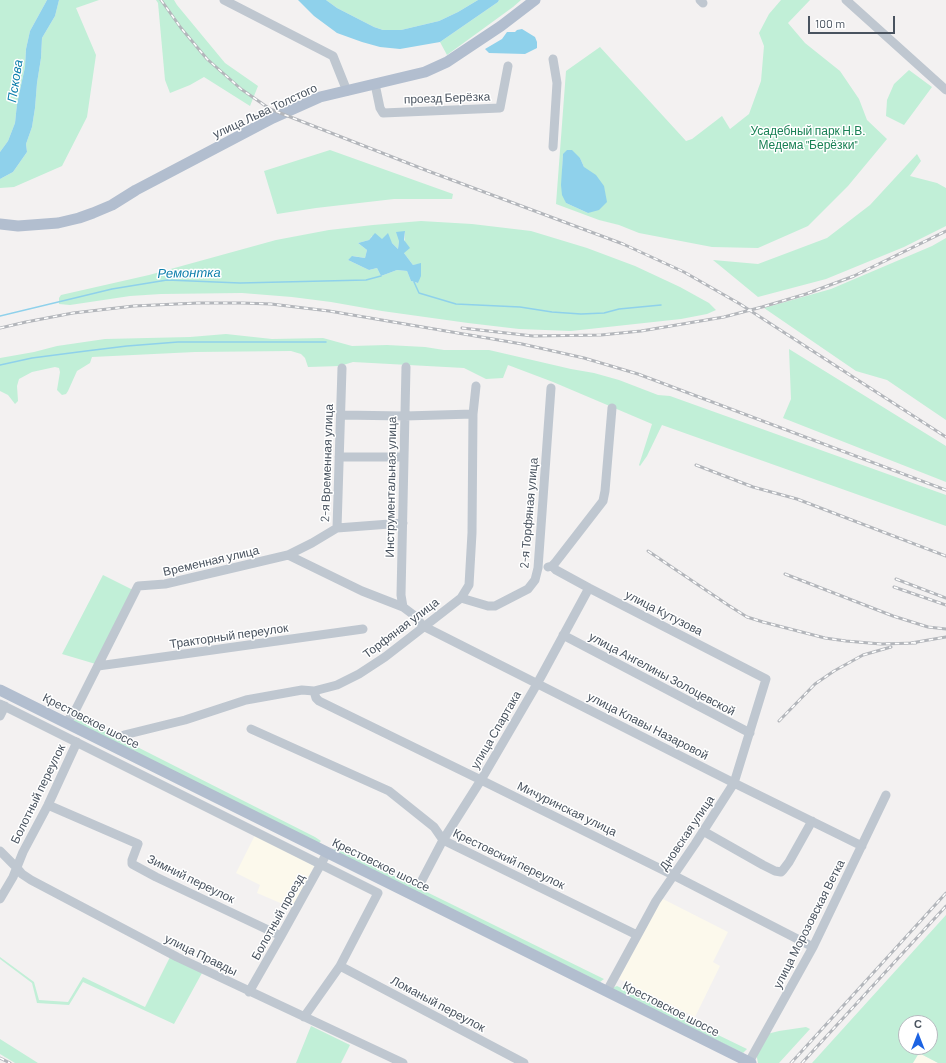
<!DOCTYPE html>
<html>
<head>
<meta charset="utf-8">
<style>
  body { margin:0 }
  #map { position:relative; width:946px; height:1063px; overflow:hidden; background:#f3f1f1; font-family:Barlow,sans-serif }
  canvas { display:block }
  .north { position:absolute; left:898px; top:1015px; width:40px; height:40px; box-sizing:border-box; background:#fff; border:1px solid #b6babf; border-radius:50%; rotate:0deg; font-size:11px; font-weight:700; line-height:16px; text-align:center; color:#49535f }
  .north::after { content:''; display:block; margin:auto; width:14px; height:18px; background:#1c63e3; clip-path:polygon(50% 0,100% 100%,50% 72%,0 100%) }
  .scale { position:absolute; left:808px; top:16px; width:87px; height:18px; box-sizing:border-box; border:2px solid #49535f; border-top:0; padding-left:5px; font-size:12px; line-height:14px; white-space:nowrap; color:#49535f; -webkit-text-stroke:3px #fff; paint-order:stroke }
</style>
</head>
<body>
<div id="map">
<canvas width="946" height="1063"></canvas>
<div class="north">С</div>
<div class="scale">100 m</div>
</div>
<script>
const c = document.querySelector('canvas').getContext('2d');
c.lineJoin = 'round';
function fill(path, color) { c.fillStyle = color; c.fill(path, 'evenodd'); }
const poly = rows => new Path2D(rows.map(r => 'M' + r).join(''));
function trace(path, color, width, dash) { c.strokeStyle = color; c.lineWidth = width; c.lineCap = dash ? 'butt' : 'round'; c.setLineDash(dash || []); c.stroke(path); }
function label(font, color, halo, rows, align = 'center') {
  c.font = font + ' Barlow,sans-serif'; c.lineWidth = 3; c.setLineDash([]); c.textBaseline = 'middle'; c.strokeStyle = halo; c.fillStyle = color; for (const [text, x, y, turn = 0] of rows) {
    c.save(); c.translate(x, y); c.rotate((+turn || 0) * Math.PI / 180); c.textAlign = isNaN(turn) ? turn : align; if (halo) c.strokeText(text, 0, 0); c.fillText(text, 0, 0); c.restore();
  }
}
const commercial = poly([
  [255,835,314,866,292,908,257,893,260,885,236,873],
  [661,898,728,932,713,962,720,966,695,1017,619,979],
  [919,1053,938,1063,913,1063]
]);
const green = poly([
  [0,0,47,0,30,31,26,49,25,67,17,104,15,123,8,141,0,152],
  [59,0,99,0,76,8,96,55,87,117,62,166,14,187,0,188,0,179,13,172,27,152,26,144,32,127,35,108,37,83,41,58,42,38,55,16],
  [156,0,174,0,177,5,225,63,258,86,250,106,204,77,190,85,170,93,165,80,158,3],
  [326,0,478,0,458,12,439,21,401,30,383,30,374,27,337,8],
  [499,0,521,0,513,7,447,55,440,42,498,2],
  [781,0,810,0,788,23,805,43,840,71,859,99,867,120,887,139,848,186,808,226,758,248,712,247,639,233,619,225,599,220,556,204,566,71,600,47,686,141,692,139,722,116,730,129,749,114,761,81,764,46,759,33,769,14],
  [563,154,580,158,584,167,588,213,566,203,562,172],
  [909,70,932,87,904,125,886,116,887,100,894,84],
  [330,150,453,194,452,199,394,199,316,208,277,214,264,171],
  [917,154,921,161,910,176,937,183,946,188,946,226,904,247,826,279,758,297,713,260,758,264,827,238,870,205],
  [421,221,472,224,531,231,587,248,635,266,680,287,709,303,716,310,707,314,681,319,571,331,519,329,468,323,382,311,331,302,292,297,242,293,161,294,130,296,70,305,59,304,59,298,61,295,149,275,276,240,329,230,373,225],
  [405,231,404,253,413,265,421,264,418,283,411,281,407,271,397,270,381,276,377,268,369,270,348,260,353,256,365,258,367,250,358,243,369,240,372,236,392,243,398,249,399,241],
  [946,238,946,420,887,380,856,371,764,308,831,289,932,246],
  [226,334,272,339,323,338,352,346,387,345,425,347,444,350,489,350,571,369,594,373,619,380,658,395,670,396,946,495,946,526,662,425,647,456,640,466,639,465,652,424,553,382,508,365,503,378,486,379,464,368,353,362,340,366,308,367,305,358,301,354,291,351,195,352,92,357,90,363,77,371,68,391,66,394,62,395,57,390,60,372,59,368,55,367,32,372,19,379,17,386,18,401,15,404,8,395,0,391,0,358,34,352,57,346,105,339,190,337],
  [789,349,946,446,946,482,783,418,791,399],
  [103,575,137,592,99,665,62,654],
  [78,717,315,837,321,841,319,843,73,721],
  [335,848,392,875,604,979,600,982,334,851],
  [946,915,946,1063,938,1063,919,1053,913,1063,812,1063],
  [906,1023,930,1023,930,1047,906,1047],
  [0,957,34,982,39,1000,68,1002,83,977,145,1007,170,957,202,973,174,1024,83,982,69,1005,37,1003,32,983,0,959],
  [617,986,747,1049,743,1053,629,998,612,988],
  [311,1026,350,1045,341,1063,296,1063],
  [806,1027,810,1029,779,1063,758,1063,756,1053,767,1034,779,1031],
  [0,1039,38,1063,15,1063,0,1054]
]);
const water = poly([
  [47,0,59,0,55,16,42,38,41,58,37,83,35,108,32,127,26,144,27,152,13,172,0,179,0,152,8,141,15,123,17,104,25,67,26,49,30,31],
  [298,0,326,0,337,8,374,27,383,30,401,30,439,21,458,12,478,0,499,0,498,2,440,42,400,49,380,47,362,42,337,33,314,16],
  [522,29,535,37,537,42,537,48,525,54,489,53,485,49,502,39,507,32,515,32,517,30],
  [567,150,572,150,580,158,584,167,596,175,604,186,607,202,599,210,588,213,566,203,562,195,561,185,563,154],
  [405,231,404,240,410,248,404,253,413,265,421,263,421,276,418,283,411,281,407,271,397,270,381,276,377,268,369,270,348,260,352,256,365,258,367,250,358,243,369,240,375,233,382,239,388,233,392,243,398,249,399,241,396,232]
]);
const stream = poly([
  [414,282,419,293,456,304,520,307,552,312,581,314,604,313,619,309,661,305],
  [0,316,112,289,167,280,240,283,366,280,381,276],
  [0,365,32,358,86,351,127,346,178,342,326,342]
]);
const minor = poly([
  [224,0,333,56,347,91],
  [700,0,703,3],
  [846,0,946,90],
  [553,59,557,83,553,147],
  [375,84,380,108,383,113,500,108,508,66],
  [341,415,405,416,473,414],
  [339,457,404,457],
  [337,528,403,523],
  [288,555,312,543,337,528,342,368],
  [552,566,556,570,589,588,766,679,734,783,695,844,656,901,607,991],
  [548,567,552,566,555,563,603,501,605,491,612,408],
  [461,598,488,606,495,606,528,589,535,580,538,568,551,388],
  [403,607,401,595,406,367],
  [563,635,750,733],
  [98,666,363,629],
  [314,691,316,698,319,701,481,780,673,875,813,947],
  [0,704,378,893,340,966,304,1017],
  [0,716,5,706],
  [66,723,75,711,138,586,165,584,288,555,362,591,403,607,415,616,423,626,734,783,862,846],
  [251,729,389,791,434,827,443,840,637,935],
  [124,735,185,720,246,700,302,690,314,691,337,685,359,674,385,657,461,598,469,585,472,533,473,414,476,386],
  [48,805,138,844,132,860,132,864,156,877,281,936],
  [703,831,763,865,775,871,781,872,783,870,789,862,812,821],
  [0,851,16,867,22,874,31,880,177,957,403,1063],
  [421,882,443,840,481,780,537,684,589,588],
  [0,899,13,877,23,852,48,805,77,742],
  [340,966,524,1063],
  [249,992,281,936,327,853],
  [749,1062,813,947,886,795]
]);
const major = poly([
  [0,224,18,226,58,223,79,218,93,213,112,205,136,190,273,118,320,97,425,72,447,62,501,26,535,0],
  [0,690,751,1063]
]);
const rail = poly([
  [161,0,181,28,207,59,241,89,270,109,428,171,623,244,684,272,740,304,946,437],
  [0,328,26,322,73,313,134,306,198,303,242,303,271,304,329,311,522,344,584,358,638,374,946,490],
  [462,328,533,336,601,335,641,331,724,317,762,307,806,294,854,276,946,231],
  [696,465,753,487,797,499,946,556],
  [648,551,728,605,747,617,763,622,825,638,846,641,881,644,916,643],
  [785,574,893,616,928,627,946,629],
  [896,579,946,598],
  [894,587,946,605],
  [911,643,946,637],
  [779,721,815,684,834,671,863,655,891,647],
  [0,1058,10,1063],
  [791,1063,946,893],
  [802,1063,946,906]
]);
const streetNames = [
  ["проезд Берёзка",447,98,-2],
  ["улица Льва Толстого",265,111,-25],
  ["2-я Временная улица",327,463,-88],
  ["Инструментальная улица",391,487,-89],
  ["2-я Торфяная улица",529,513,-85],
  ["Временная улица",211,561,-13],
  ["улица Кутузова",664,613,27],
  ["Торфяная улица",401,628,-37],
  ["Тракторный переулок",229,636,-8],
  ["улица Ангелины Золоцевской",662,674,28],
  ["Крестовское шоссе",91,721,27],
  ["улица Клавы Назаровой",648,726,27],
  ["улица Спартака",496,730,-60],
  ["Болотный переулок",38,794,-64],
  ["Мичуринская улица",567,809,26],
  ["Дновская улица",687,833,-56],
  ["Крестовский переулок",509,859,26],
  ["Крестовское шоссе",381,865,26],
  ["Зимний переулок",191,879,26],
  ["Болотный проезд",278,917,-61],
  ["улица Морозовская Ветка",809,924,-63],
  ["улица Правды",201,955,26],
  ["Ломаный переулок",438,1004,28],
  ["Крестовское шоссе",671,1009,27]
];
const parkNames = [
  ["Усадебный парк Н.В.",808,131],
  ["Медема \"Берёзки\"",808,145]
];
const waterNames = [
  ["Пскова",15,81,-81],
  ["Ремонтка",189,273,-1]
];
fill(commercial, '#fcf9ec');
fill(green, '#c1efd7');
fill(water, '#8fd1eb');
trace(stream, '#8fd1eb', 1.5);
trace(minor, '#bfc7d0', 9);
trace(major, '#b2becf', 11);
trace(rail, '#b3b6bb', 3);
trace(rail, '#fff', 1.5, [4.5]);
label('12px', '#49535f', '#fff', streetNames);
label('12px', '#198155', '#fff', parkNames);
label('italic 13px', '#0e7fac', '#fff', waterNames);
</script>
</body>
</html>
